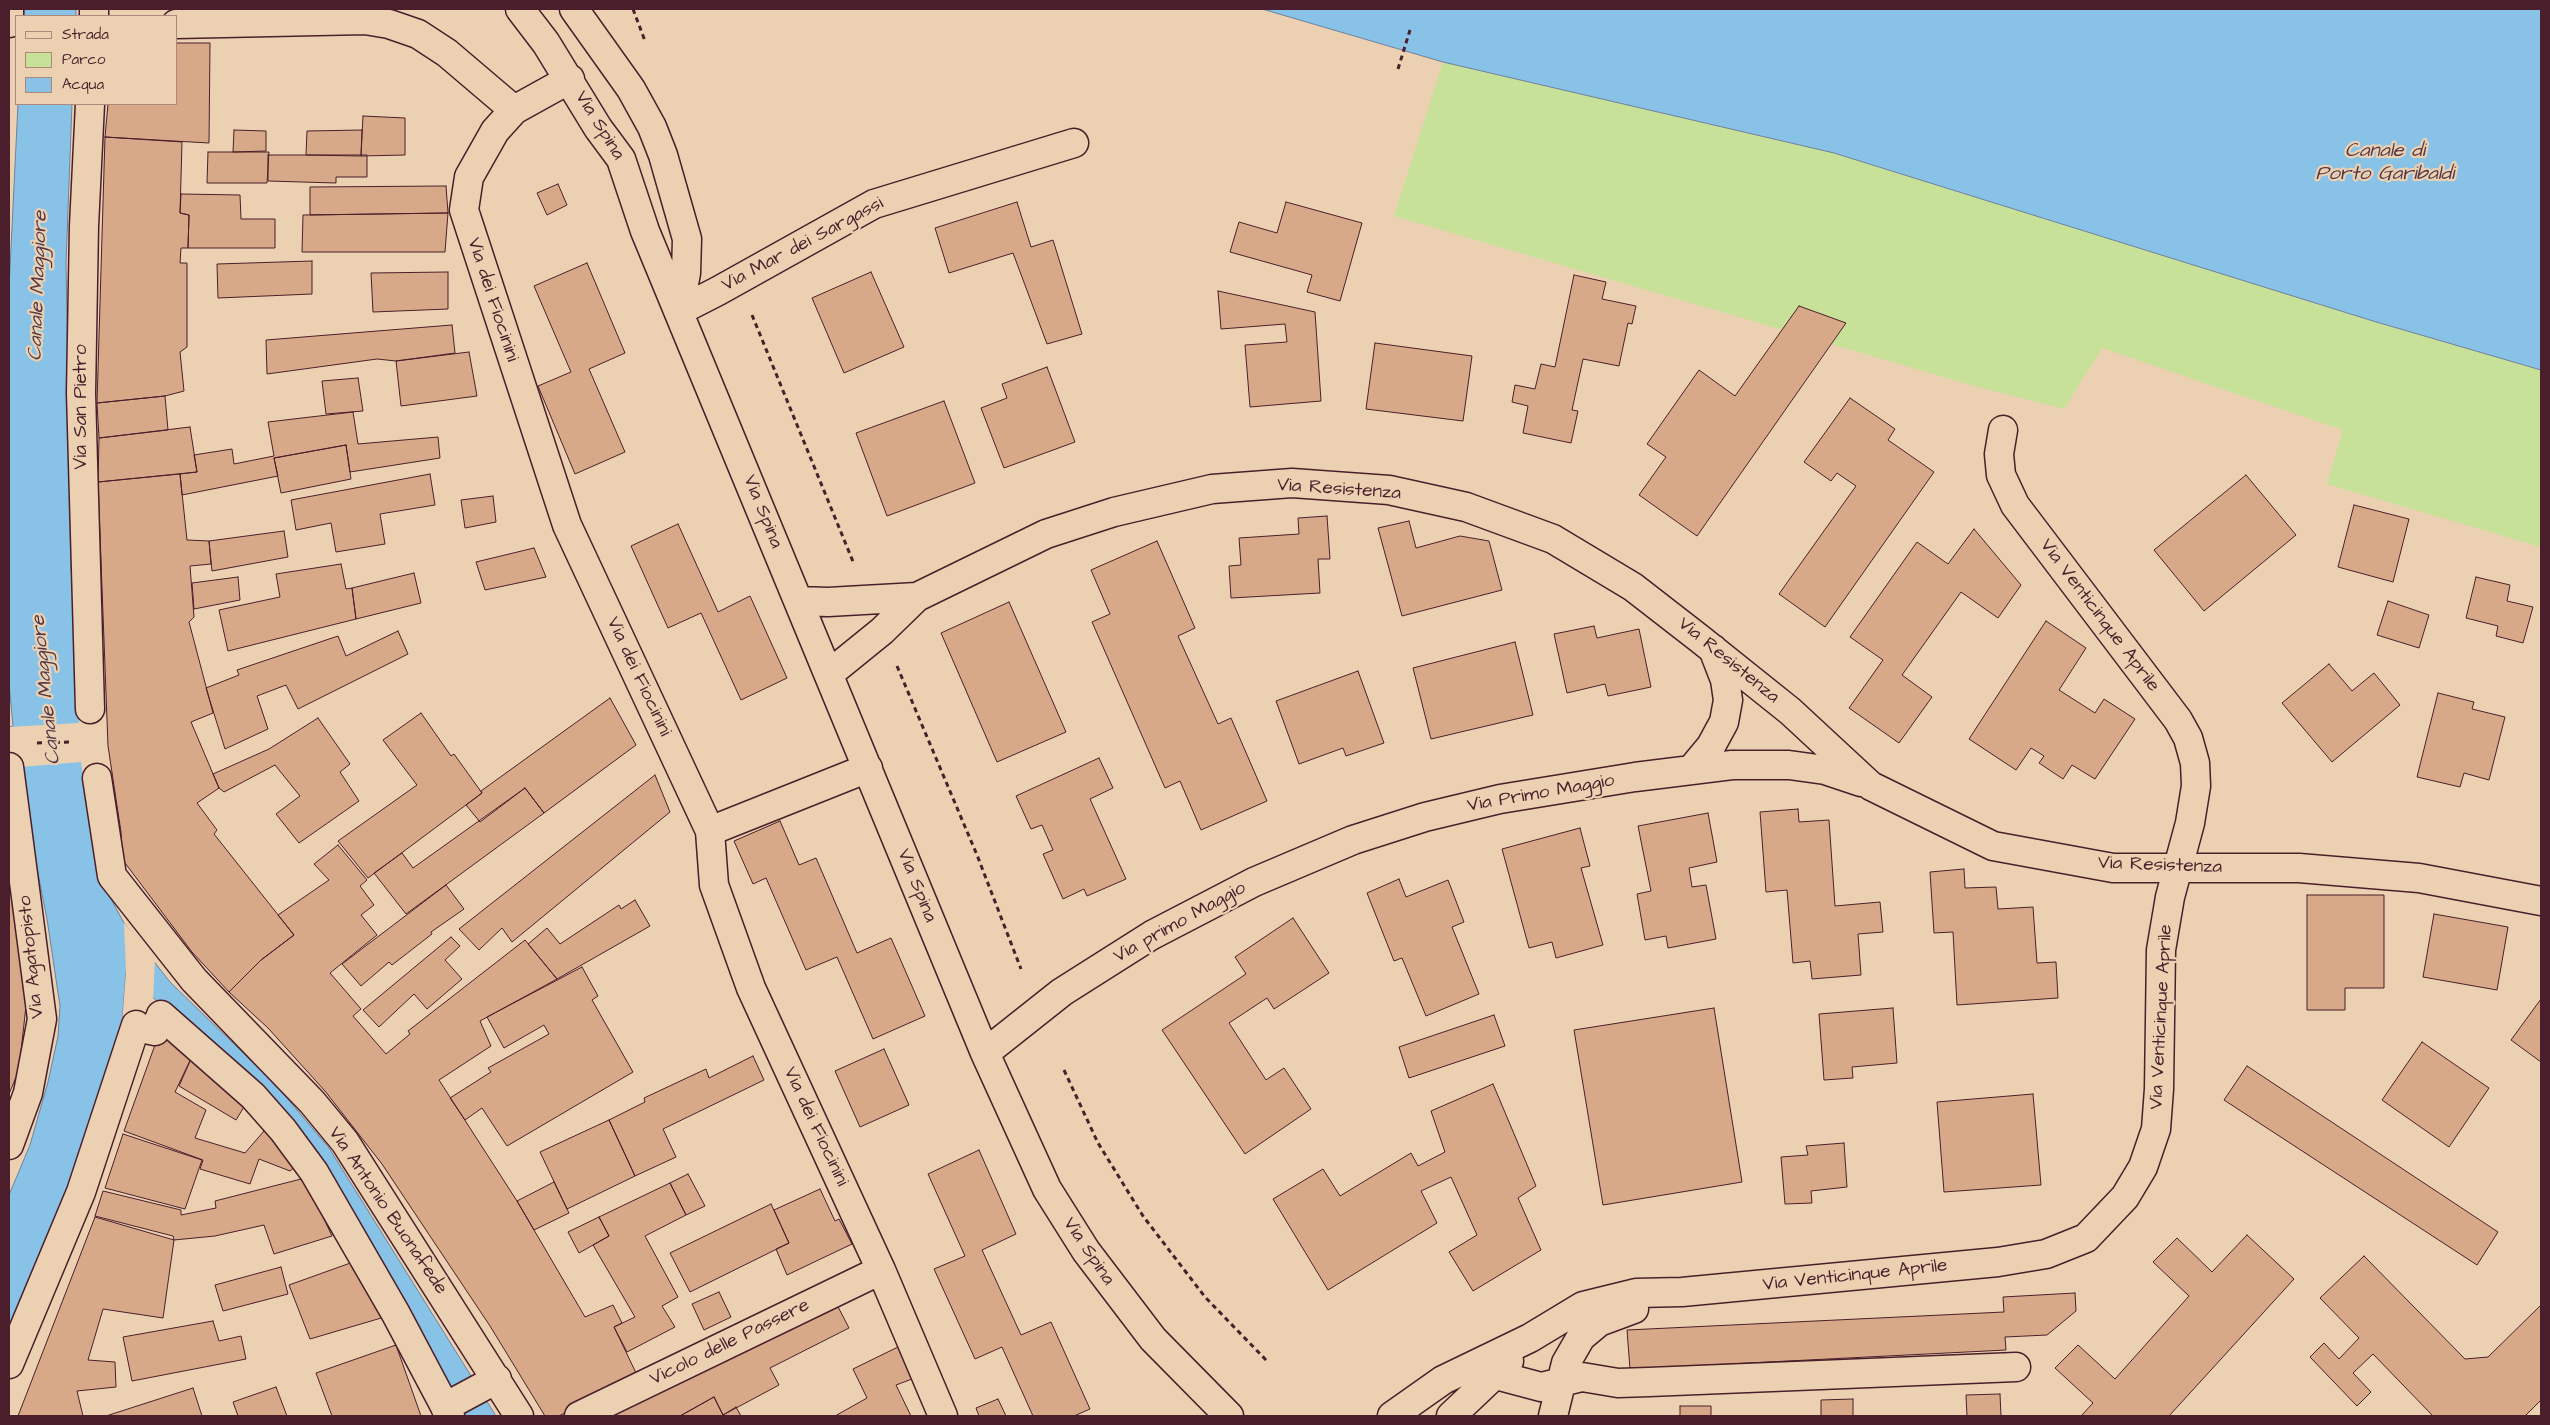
<!DOCTYPE html>
<html>
<head>
<meta charset="utf-8">
<style>
  body { margin:0 }
  #map { position:relative; width:2550px; height:1425px; overflow:hidden; background:#ebd1b2; font-family:"Architects Daughter",sans-serif }
  canvas { display:block }
  .frame { position:absolute; inset:0; border:10px solid #4a1f2b; pointer-events:none }
  .legend { position:absolute; left:15px; top:15px; width:162px; height:90px; box-sizing:border-box; background:#ebd1b2; border:1px solid #ab8a7c; margin:0; padding:6px 9px; list-style:none; font-size:15px; color:#4a1f2b }
  .legend li { display:flex; align-items:center; gap:10px; height:25px }
  .legend b { width:25px; border:1px solid #ab8a7c }
</style>
</head>
<body>
<div id="map">
<canvas width="2550" height="1425"></canvas>
<div class="frame"></div>
<ul class="legend">
<li><b style="height:6px;background:#ebd1b2"></b>Strada</li>
<li><b style="height:14px;background:#c7e198"></b>Parco</li>
<li><b style="height:14px;background:#88c2e7"></b>Acqua</li>
</ul>
</div>
<script>
const c = document.querySelector('canvas').getContext('2d');
c.lineJoin = 'round';
function fill(path, color) { c.fillStyle = color; c.fill(path, 'evenodd'); }
const poly = rows => new Path2D(rows.map(r => 'M' + r).join(''));
function trace(path, color, width, dash) { c.strokeStyle = color; c.lineWidth = width; c.lineCap = dash ? 'butt' : 'round'; c.setLineDash(dash || []); c.stroke(path); }
function label(font, color, halo, rows, align = 'center') {
  c.font = font + ' "Architects Daughter",sans-serif'; c.lineWidth = 4.5; c.setLineDash([]); c.textBaseline = 'middle'; c.strokeStyle = halo; c.fillStyle = color; for (const [text, x, y, turn = 0] of rows) {
    c.save(); c.translate(x, y); c.rotate((+turn || 0) * Math.PI / 180); c.textAlign = isNaN(turn) ? turn : align; if (halo) c.strokeText(text, 0, 0); c.fillText(text, 0, 0); c.restore();
  }
}
const green = poly([
  [1443,62,1834,153,2373,321,2541,370,2541,547,2327,484,2343,430,2102,348,2064,409,1971,385,1394,216]
]);
const water = poly([
  [24,9,76,9,76,16,24,16,24,9],
  [1262,9,2541,9,2541,370,2373,321,1834,153,1443,62,1262,9],
  [18,104,72,104,66,263,71,568,79,709,105,709,99,877,124,923,170,982,275,1084,329,1148,496,1416,466,1416,356,1234,163,1007,126,972,122,1024,70,1182,9,1332,9,1195,30,1145,48,1082,58,1036,60,1006,47,919,9,727,13,726,9,683,9,289,18,104]
]);
const pier = poly([
  [78,709,105,709,111,780,84,783,81,762,9,768,9,727,79,723],
  [124,923,155,959,153,1002,128,977,125,1024,122,1024,126,972]
]);
const building = poly([
  [176,43,210,43,209,143,105,137,108,104,176,104,176,43],
  [363,116,405,118,405,155,361,156,363,116],
  [234,130,266,131,266,151,233,152,234,130],
  [362,130,361,156,306,155,307,131,362,130],
  [105,137,182,142,180,213,189,215,188,248,181,248,180,263,187,263,187,347,180,352,184,391,165,396,97,403,105,137],
  [208,152,269,152,267,183,207,183,208,152],
  [268,155,367,155,367,177,336,177,336,183,268,181,268,155],
  [558,184,567,205,547,215,537,193,558,184],
  [446,186,448,213,310,215,310,187,446,186],
  [181,194,240,195,241,219,275,219,275,248,188,248,189,215,180,213,181,194],
  [1017,202,1031,247,1053,240,1082,334,1047,344,1013,253,949,273,935,228,1017,202],
  [1286,202,1362,223,1340,301,1307,292,1312,275,1230,252,1239,222,1277,233,1286,202],
  [448,213,445,252,302,252,303,215,448,213],
  [312,261,312,294,218,298,217,264,312,261],
  [587,263,625,353,589,369,625,452,575,474,538,386,571,372,534,286,587,263],
  [448,272,448,309,373,312,371,273,448,272],
  [871,272,904,347,844,373,812,298,871,272],
  [1574,275,1606,282,1602,299,1636,306,1632,324,1628,323,1619,366,1583,359,1572,410,1578,411,1571,443,1523,433,1528,406,1512,402,1515,385,1535,389,1541,364,1555,367,1574,275],
  [1218,291,1315,312,1321,401,1250,407,1245,345,1287,342,1285,324,1221,329,1218,291],
  [1799,306,1846,323,1697,536,1639,495,1666,457,1647,444,1699,370,1735,396,1799,306],
  [452,325,455,353,396,361,377,359,267,374,266,340,452,325],
  [1375,343,1472,356,1463,421,1366,409,1375,343],
  [469,352,477,396,401,406,396,361,469,352],
  [1047,367,1075,442,1004,468,981,408,1007,398,1002,384,1047,367],
  [358,378,363,411,326,414,322,381,358,378],
  [165,396,168,430,99,438,97,403,165,396],
  [1850,398,1895,429,1888,440,1934,472,1825,627,1779,594,1856,486,1837,473,1831,481,1804,462,1850,398],
  [944,401,975,483,887,516,856,433,944,401],
  [353,412,358,444,438,437,440,458,350,472,346,445,274,458,278,476,182,495,180,474,197,472,194,455,232,449,234,464,274,456,268,422,353,412],
  [190,427,197,472,98,482,99,438,190,427],
  [346,445,351,479,281,493,274,458,346,445],
  [180,474,187,540,209,541,211,564,190,566,194,617,189,622,213,713,191,722,219,788,197,803,217,830,214,834,294,935,261,960,229,992,192,952,122,859,121,832,108,746,98,482,180,474],
  [430,474,435,505,380,514,385,544,336,552,331,523,296,530,291,500,430,474],
  [2246,475,2296,535,2204,611,2154,550,2246,475],
  [493,496,496,522,465,528,461,500,493,496],
  [2354,505,2409,519,2393,582,2338,567,2354,505],
  [1327,516,1330,559,1318,559,1320,593,1231,598,1229,566,1241,565,1239,538,1299,534,1298,518,1327,516],
  [1409,521,1416,548,1460,536,1489,541,1502,590,1402,616,1378,528,1409,521],
  [678,524,718,612,750,596,787,678,741,700,701,613,668,628,631,546,678,524],
  [1974,529,2021,585,1998,618,1961,592,1902,675,1932,697,1899,743,1849,708,1883,660,1850,637,1917,542,1948,564,1974,529],
  [284,531,288,557,212,571,209,541,284,531],
  [1157,541,1195,628,1178,636,1218,724,1231,718,1267,801,1201,830,1180,781,1165,788,1092,622,1110,614,1091,570,1157,541],
  [534,548,546,577,485,590,476,562,534,548],
  [341,564,346,589,352,588,356,619,228,651,219,610,280,597,276,574,341,564],
  [414,573,421,603,356,619,352,588,414,573],
  [238,577,240,600,194,609,192,583,238,577],
  [2476,577,2510,585,2507,601,2533,607,2523,643,2496,636,2498,626,2466,618,2476,577],
  [2388,601,2429,615,2419,648,2377,635,2388,601],
  [1009,602,1066,732,997,762,941,633,1009,602],
  [2046,621,2086,648,2059,690,2095,713,2104,699,2135,719,2095,779,2072,765,2063,779,2039,763,2044,756,2031,748,2016,770,1969,739,2046,621],
  [1594,626,1597,638,1639,629,1651,687,1608,696,1605,684,1567,693,1554,634,1594,626],
  [398,631,408,654,298,709,286,685,257,696,268,729,225,749,206,688,239,675,237,670,338,636,346,656,398,631],
  [1515,642,1533,715,1431,739,1413,668,1515,642],
  [2329,664,2352,691,2374,673,2400,705,2332,762,2282,703,2329,664],
  [1358,671,1384,743,1346,756,1343,748,1299,764,1276,701,1358,671],
  [2438,693,2474,702,2472,709,2505,717,2489,780,2464,773,2460,787,2417,777,2438,693],
  [610,698,636,745,544,813,525,788,480,822,466,805,482,793,481,791,610,698],
  [421,713,451,756,454,754,482,793,368,878,338,841,417,785,383,740,421,713],
  [318,718,350,764,340,772,359,801,299,843,276,814,300,796,275,765,224,792,219,788,213,774,269,749,318,718],
  [1099,758,1113,788,1090,799,1126,879,1087,896,1084,889,1063,899,1043,854,1053,850,1042,825,1031,829,1016,796,1099,758],
  [655,775,670,812,512,942,502,928,479,950,459,929,655,775],
  [525,788,544,813,406,914,374,873,402,853,413,868,525,788],
  [1798,809,1799,822,1829,820,1835,906,1880,902,1883,932,1858,934,1861,975,1812,979,1810,961,1793,963,1787,890,1766,892,1760,812,1798,809],
  [1708,813,1717,862,1689,868,1692,887,1706,885,1716,939,1668,948,1666,936,1645,940,1637,894,1651,891,1638,826,1708,813],
  [780,821,799,865,816,858,857,953,891,938,925,1016,873,1039,837,957,806,970,766,878,753,884,734,841,780,821],
  [1580,828,1590,866,1581,868,1603,945,1556,958,1552,942,1529,948,1502,849,1580,828],
  [338,845,367,880,360,886,374,905,361,915,377,935,330,973,361,1009,353,1016,386,1054,410,1034,408,1031,525,940,557,979,480,1021,491,1046,439,1080,517,1201,585,1317,613,1305,622,1323,614,1327,637,1375,559,1416,545,1416,490,1326,382,1164,325,1091,268,1028,229,992,261,960,294,935,278,915,329,880,314,864,338,845],
  [9,862,28,987,19,1070,9,1094,9,862],
  [1964,869,1965,888,1996,887,1998,909,2033,907,2037,963,2056,962,2058,998,1957,1005,1953,932,1934,933,1930,872,1964,869],
  [1399,879,1406,897,1448,880,1464,922,1452,927,1479,994,1426,1016,1402,958,1394,961,1367,893,1399,879],
  [446,885,464,909,431,932,432,934,392,965,389,962,361,986,342,964,446,885],
  [2307,895,2384,895,2384,988,2345,988,2345,1010,2307,1010,2307,895],
  [635,900,650,926,557,979,528,944,547,928,560,944,619,905,621,909,635,900],
  [2434,914,2508,927,2497,990,2423,977,2434,914],
  [1293,918,1329,973,1274,1009,1267,998,1229,1023,1266,1080,1284,1068,1311,1109,1245,1154,1162,1030,1246,974,1235,957,1293,918],
  [451,937,460,946,445,960,462,979,427,1009,414,994,379,1027,363,1010,451,937],
  [582,967,598,996,592,1000,633,1072,507,1146,482,1108,465,1120,450,1098,491,1072,488,1068,549,1034,544,1025,504,1048,487,1017,582,967],
  [2541,999,2541,1062,2511,1040,2541,999],
  [1714,1008,1742,1182,1603,1205,1574,1030,1714,1008],
  [1893,1008,1897,1063,1852,1067,1853,1078,1824,1080,1819,1014,1893,1008],
  [1494,1015,1505,1046,1409,1078,1399,1047,1494,1015],
  [160,1031,196,1048,175,1092,206,1110,195,1138,245,1153,264,1131,269,1131,296,1166,290,1171,259,1159,250,1184,200,1169,203,1160,124,1131,160,1031],
  [2422,1042,2489,1088,2449,1147,2382,1100,2422,1042],
  [884,1049,909,1105,860,1127,835,1071,884,1049],
  [753,1056,764,1080,663,1129,676,1157,635,1176,609,1120,645,1102,644,1098,706,1069,709,1078,753,1056],
  [191,1059,250,1097,236,1120,179,1086,191,1059],
  [2247,1066,2498,1232,2477,1265,2224,1100,2247,1066],
  [1493,1084,1536,1186,1518,1198,1541,1250,1473,1291,1449,1252,1477,1235,1451,1177,1421,1191,1437,1223,1328,1290,1273,1199,1323,1169,1340,1196,1411,1153,1418,1166,1445,1152,1431,1111,1493,1084],
  [2033,1094,2041,1185,1944,1192,1937,1102,2033,1094],
  [609,1120,635,1176,567,1209,540,1152,609,1120],
  [123,1134,202,1160,185,1209,105,1188,123,1134],
  [1844,1143,1847,1187,1811,1191,1812,1203,1785,1204,1781,1157,1808,1155,1806,1146,1844,1143],
  [979,1150,1016,1234,982,1250,1021,1335,1051,1322,1090,1409,1074,1416,1033,1416,1002,1347,975,1359,934,1269,965,1256,928,1174,979,1150],
  [688,1174,705,1206,686,1215,670,1183,688,1174],
  [305,1178,332,1236,274,1254,264,1225,215,1236,174,1240,173,1236,95,1216,103,1191,181,1210,181,1215,216,1208,215,1201,305,1178],
  [554,1182,569,1213,534,1230,517,1201,554,1182],
  [670,1183,686,1215,645,1236,678,1297,662,1306,675,1327,627,1352,614,1327,635,1317,593,1245,609,1236,599,1217,670,1183],
  [820,1189,835,1221,839,1219,852,1244,787,1275,776,1249,789,1243,774,1210,820,1189],
  [771,1204,789,1243,690,1292,670,1253,771,1204],
  [95,1217,174,1240,163,1318,103,1309,88,1360,115,1362,116,1387,77,1391,83,1416,18,1416,95,1217],
  [599,1217,609,1236,579,1253,568,1232,599,1217],
  [2247,1235,2294,1279,2169,1416,2081,1416,2093,1403,2055,1368,2078,1345,2115,1379,2189,1296,2153,1262,2177,1238,2212,1272,2247,1235],
  [2364,1256,2465,1359,2488,1357,2541,1305,2541,1400,2525,1416,2433,1416,2373,1354,2353,1373,2371,1392,2357,1406,2310,1357,2324,1343,2339,1359,2359,1338,2320,1298,2364,1256],
  [356,1261,388,1316,310,1339,289,1285,356,1261],
  [281,1267,288,1294,223,1311,215,1285,281,1267],
  [719,1292,731,1317,704,1330,692,1304,719,1292],
  [2075,1293,2076,1311,2047,1335,2005,1337,2006,1350,1630,1369,1627,1330,2004,1312,2003,1297,2075,1293],
  [835,1301,849,1328,770,1368,779,1385,723,1415,714,1397,680,1416,598,1416,835,1301],
  [213,1321,219,1341,241,1336,246,1359,132,1381,123,1337,213,1321],
  [396,1345,421,1416,332,1416,316,1373,396,1345],
  [898,1347,912,1379,896,1385,911,1416,835,1416,867,1398,853,1369,898,1347],
  [276,1387,287,1416,238,1416,233,1402,276,1387],
  [193,1388,202,1416,106,1416,193,1388],
  [2000,1394,2001,1416,1967,1416,1966,1395,2000,1394],
  [714,1397,723,1415,721,1416,680,1416,714,1397],
  [998,1399,1006,1416,979,1416,976,1408,998,1399],
  [1853,1399,1853,1416,1821,1416,1821,1400,1853,1399],
  [1680,1406,1711,1406,1711,1416,1680,1416,1680,1406],
  [736,1407,741,1416,721,1416,723,1415,736,1407]
]);
const path = poly([
  [633,9,645,41],
  [1398,69,1410,30],
  [752,315,854,564],
  [897,666,977,855,1021,969],
  [37,743,71,742],
  [1064,1070,1098,1143,1143,1216,1205,1297,1267,1361]
]);
const minor = poly([
  [94,9,94,16],
  [520,9,546,43,598,128,621,159,645,231,985,1053,1047,1189,1086,1251,1153,1339,1229,1416],
  [574,9,631,89,652,127,663,155,687,239,686,273,679,311],
  [9,23,9,9],
  [176,24,365,20,389,24,418,34,447,53,514,110],
  [570,79,514,110,495,131,469,177,464,210,567,525,710,831,714,885,751,988,881,1270,943,1416],
  [90,104,84,226,81,393,90,709],
  [679,311,718,291,874,204,1074,143],
  [799,601,828,602,917,597],
  [829,674,882,631,917,597,1046,534,1114,512,1212,489,1292,483,1389,490,1466,507,1553,539,1633,587,1700,639,1790,711,1871,786,1993,846,2113,868,2299,868,2419,878,2541,901],
  [1691,770,1711,746,1724,722,1728,700,1725,680,1713,649],
  [97,778,112,876,194,980,312,1102,345,1142,519,1416],
  [710,831,868,768],
  [136,1027,155,1031,161,1015,253,1096,283,1130,314,1172,396,1314,450,1416],
  [985,1053,1062,992,1152,935,1254,882,1353,840,1425,817,1500,799,1635,777,1732,765,1789,765,1825,770,1861,782],
  [9,1145,28,1093,42,1019,9,767],
  [9,1364,81,1192,136,1025],
  [1496,1375,1541,1387,1582,1377,1618,1383,1649,1382,2016,1367],
  [445,1407,497,1379],
  [579,1416,881,1270],
  [1392,1416,1443,1380,1530,1338,1583,1306,1636,1293,1682,1292,1998,1262,2046,1254,2086,1238,2125,1197,2143,1167,2156,1129,2159,1089,2161,950,2170,897,2190,823,2196,786,2195,763,2188,738,2178,720,2015,505,2001,475,1999,454,2003,430],
  [1451,1416,1509,1361],
  [1553,1416,1566,1363,1581,1337,1599,1322,1634,1309]
]);
const streetNames = [
  ["Via Spina",599,126,58],
  ["Via Mar dei Sargassi",803,245,-28],
  ["Via dei Fiocinini",492,300,72],
  ["Via San Pietro",82,407,-90],
  ["Via Resistenza",1339,490,4],
  ["Via Spina",762,512,68],
  ["Via Venticinque Aprile",2099,616,53],
  ["Via Resistenza",1728,661,39],
  ["Via dei Fiocinini",638,677,65],
  ["Via Primo Maggio",1541,794,-10],
  ["Via Resistenza",2160,866,2],
  ["Via Spina",916,886,68],
  ["Via primo Maggio",1180,923,-29],
  ["Via Agatopisto",32,957,-96],
  ["Via Venticinque Aprile",2162,1017,-87],
  ["Via dei Fiocinini",815,1127,65],
  ["Via Antonio Buonafede",387,1211,56],
  ["Via Spina",1088,1252,56],
  ["Via Venticinque Aprile",1855,1276,-6],
  ["Vicolo delle Passere",730,1343,-26]
];
const waterNames = [
  ["Canale di",2385,152],
  ["Porto Garibaldi",2385,175],
  ["Canale Maggiore",39,286,-88],
  ["Canale Maggiore",47,690,-96]
];
fill(green, '#c7e198');
fill(water, '#88c2e7');
trace(water, '#6f819c', 1);
fill(pier, '#ebd1b2');
fill(building, '#d8a989');
trace(building, '#4a1f2b', 1);
trace(minor, '#4a1f2b', 31);
trace(path, '#4a1f2b', 3, [5, 4]);
trace(minor, '#ebd1b2', 28);
label('19px', '#4a1f2b', '#ebd1b2', streetNames);
label('italic 20px', '#533747', '#ebd1b2', waterNames);
</script>
</body>
</html>
